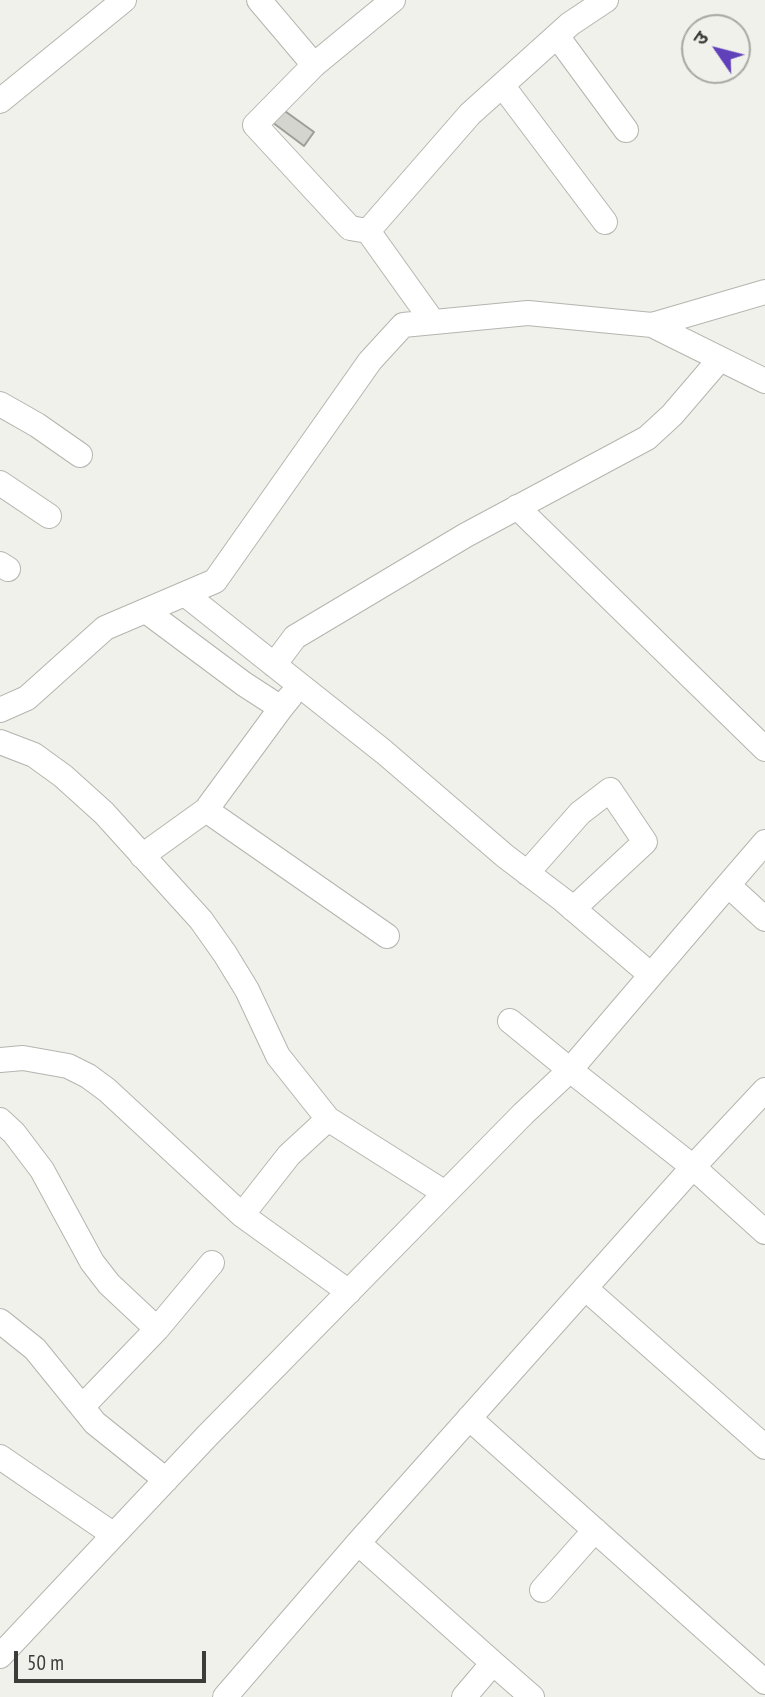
<!DOCTYPE html>
<html>
<head>
<meta charset="utf-8">
<style>
  body { margin:0 }
  #map { position:relative; width:765px; height:1697px; overflow:hidden; background:#f1f1eb; font-family:"PT Sans Narrow","Noto Sans Devanagari",sans-serif }
  canvas { display:block }
  .north { position:absolute; left:681px; top:14px; width:70px; height:70px; box-sizing:border-box; background:#f1f1eb; border:2px solid #a9a9a4; border-radius:50%; rotate:305deg; font-size:19px; font-weight:700; line-height:28px; text-align:center; color:#3c3c3a }
  .north::after { content:''; display:block; margin:auto; width:24px; height:32px; background:#6041ba; clip-path:polygon(50% 0,100% 100%,50% 72%,0 100%) }
  .scale { position:absolute; left:14px; top:1651px; width:192px; height:32px; box-sizing:border-box; border:4px solid #3c3c3a; border-top:0; padding-left:9px; font-size:21px; line-height:24px; white-space:nowrap; color:#3c3c3a; -webkit-text-stroke:5px #f1f1eb; paint-order:stroke }
</style>
</head>
<body>
<div id="map">
<canvas width="765" height="1697"></canvas>
<div class="north">उ</div>
<div class="scale">50 m</div>
</div>
<script>
const c = document.querySelector('canvas').getContext('2d');
c.lineJoin = 'round';
function fill(path, color) { c.fillStyle = color; c.fill(path, 'evenodd'); }
const poly = rows => new Path2D(rows.map(r => 'M' + r).join(''));
function trace(path, color, width, dash) { c.strokeStyle = color; c.lineWidth = width; c.lineCap = dash ? 'butt' : 'round'; c.setLineDash(dash || []); c.stroke(path); }
const building = poly([
  [282,109,314,132,304,146,272,122,282,109]
]);
const minor = poly([
  [259,0,314,65,393,0],
  [557,36,626,130],
  [314,65,255,125,350,228,368,231],
  [502,85,605,222],
  [0,101,124,0],
  [433,322,368,231,470,114,570,24,606,0],
  [652,325,765,292],
  [0,404,37,425,80,455],
  [0,483,49,516],
  [517,507,765,749],
  [0,564,8,569],
  [185,594,384,752,505,856,563,900,651,975],
  [146,611,244,684,281,708,290,697],
  [274,665,295,637,466,535,647,438,672,415,720,359],
  [0,710,27,698,105,628,215,581,370,361,403,325,528,313,652,325,765,381],
  [0,742,34,755,63,776,104,813,201,920,225,954,247,990,278,1056,328,1119,289,1155,242,1215,349,1292],
  [206,810,387,936],
  [142,856,206,810,281,708],
  [527,873,580,813,610,790,645,842,573,909],
  [728,885,765,842],
  [510,1021,570,1070,728,885,765,919],
  [0,1060,23,1058,68,1066,88,1076,107,1090,242,1215],
  [328,1119,445,1193],
  [0,1120,14,1133,42,1170,92,1262,109,1284,157,1329],
  [585,1288,765,1447],
  [0,1321,35,1349,95,1423,166,1480],
  [82,1407,157,1329,212,1263],
  [469,1418,765,1682],
  [0,1457,114,1535],
  [358,1543,493,1663,464,1697],
  [542,1590,595,1530],
  [0,1656,207,1436,523,1114,570,1070,693,1167,765,1232],
  [493,1663,532,1697],
  [225,1697,358,1543,693,1167,765,1090]
]);
fill(building, '#d5d5cf');
trace(building, '#9e9e99', 2);
trace(minor, '#b4b5af', 26);
trace(minor, '#fff', 24);
</script>
</body>
</html>
